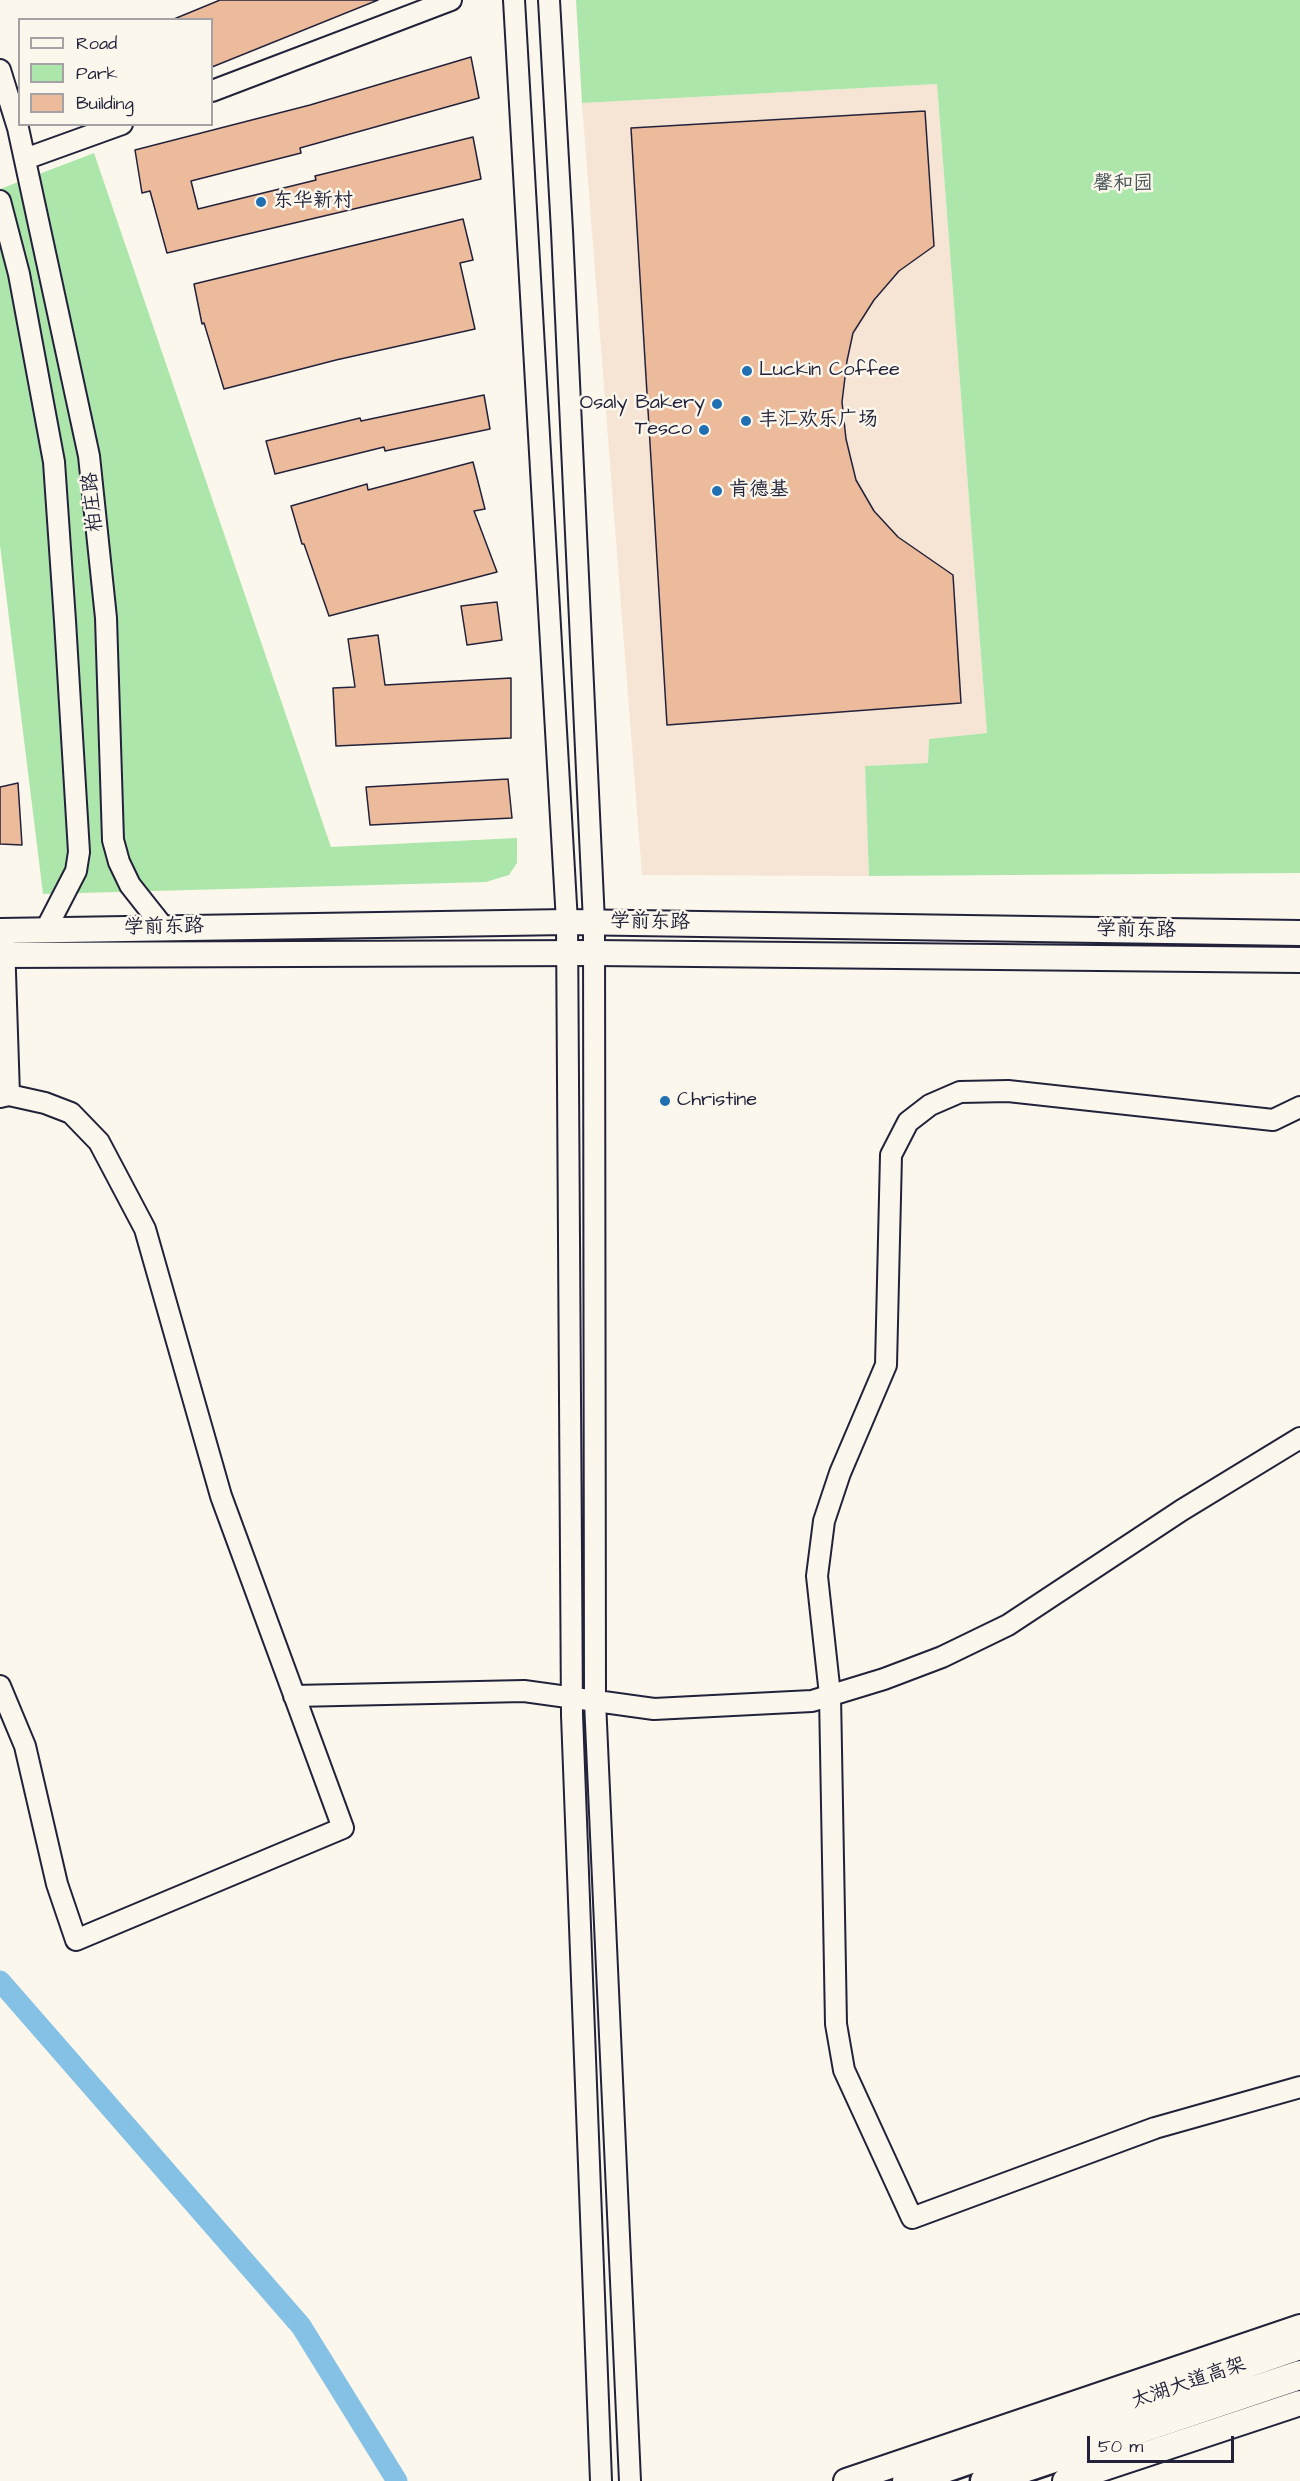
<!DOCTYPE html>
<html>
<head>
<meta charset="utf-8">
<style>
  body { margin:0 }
  #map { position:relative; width:1300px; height:2481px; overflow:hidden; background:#fbf7ec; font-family:"Architects Daughter",sans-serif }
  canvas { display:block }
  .legend { position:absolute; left:18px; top:18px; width:195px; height:108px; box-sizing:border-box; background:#fbf7ec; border:2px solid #a4a2a5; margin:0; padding:8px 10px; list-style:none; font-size:18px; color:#22223b }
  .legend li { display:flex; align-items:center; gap:12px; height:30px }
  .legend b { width:30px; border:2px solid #a4a2a5 }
  .scale { position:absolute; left:1087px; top:2436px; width:147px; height:27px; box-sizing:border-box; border:3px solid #22223b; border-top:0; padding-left:8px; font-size:18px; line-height:21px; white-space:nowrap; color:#22223b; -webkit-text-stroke:4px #fbf7ec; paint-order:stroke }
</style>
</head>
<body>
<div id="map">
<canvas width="1300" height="2481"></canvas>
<ul class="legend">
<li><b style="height:8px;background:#fbf7ec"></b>Road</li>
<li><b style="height:16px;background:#ade6aa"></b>Park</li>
<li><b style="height:16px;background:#ecbb9c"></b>Building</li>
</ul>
<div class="scale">50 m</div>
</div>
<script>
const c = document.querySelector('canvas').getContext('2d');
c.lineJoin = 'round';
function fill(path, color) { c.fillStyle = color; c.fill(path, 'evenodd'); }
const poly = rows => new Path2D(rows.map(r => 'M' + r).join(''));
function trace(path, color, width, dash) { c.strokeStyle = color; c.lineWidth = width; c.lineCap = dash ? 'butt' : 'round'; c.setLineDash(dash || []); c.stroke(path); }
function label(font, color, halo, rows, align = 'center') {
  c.font = font + ' "Architects Daughter","LXGW WenKai TC",sans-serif'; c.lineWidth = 5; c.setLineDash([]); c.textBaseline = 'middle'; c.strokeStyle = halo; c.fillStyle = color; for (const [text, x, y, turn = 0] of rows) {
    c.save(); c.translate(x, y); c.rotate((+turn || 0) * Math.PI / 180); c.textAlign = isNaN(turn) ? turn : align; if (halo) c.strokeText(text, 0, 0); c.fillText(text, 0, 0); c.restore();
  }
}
const built = poly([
  [937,84,987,733,929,739,928,763,865,766,869,876,642,875,582,103]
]);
const green = poly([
  [576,0,1300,0,1300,873,869,876,865,766,928,763,929,739,987,733,937,84,582,103],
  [94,153,331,847,517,838,517,863,509,875,486,882,43,894,0,545,0,189]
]);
const canal = poly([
  [0,1981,301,2326,397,2481]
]);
const building = poly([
  [220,0,378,0,212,67,212,20,174,19,220,0],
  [471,57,479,98,300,148,301,153,191,181,198,209,316,180,315,176,473,137,481,179,167,253,150,191,142,193,135,150,310,105,471,57],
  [925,111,934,246,899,271,874,300,853,333,847,361,842,402,846,439,856,480,874,511,898,537,953,575,961,703,667,725,631,128,925,111],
  [463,219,473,260,460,263,475,329,336,360,224,389,204,323,202,324,194,284,463,219],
  [484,395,490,429,385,451,384,447,275,474,266,441,360,418,361,421,484,395],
  [473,462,485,509,474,511,497,572,329,616,304,544,302,544,291,506,367,484,368,490,473,462],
  [497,602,502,640,467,645,461,606,497,602],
  [378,635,385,685,511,678,511,738,336,746,333,688,355,687,348,639,378,635],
  [508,779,512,818,370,825,366,787,508,779],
  [18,783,22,845,0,844,0,787,18,783]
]);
const minor = poly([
  [514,0,567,922,572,1715,601,2481],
  [549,0,562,231,594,922,595,1701,630,2481],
  [0,70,18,128,89,456,106,618,113,840,119,862,130,885,164,928],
  [212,91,451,0],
  [25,159,122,124],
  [0,201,19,274,54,462,65,621,79,852,76,871,46,929],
  [4,942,9,1095],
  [0,1097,9,1095,45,1103,71,1113,99,1142,145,1229,221,1496,343,1828,76,1940,57,1884,25,1746,0,1686],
  [1300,1107,1273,1120,1008,1091,960,1092,930,1105,908,1122,891,1155,886,1365,840,1473,824,1521,817,1576,830,1695,836,2024,844,2070,912,2218,1155,2128,1300,2087],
  [294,1696,524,1691,654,1709,812,1701,884,1679,942,1657,1008,1625,1182,1510,1300,1438]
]);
const major = poly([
  [0,931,567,922,1300,933],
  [0,955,594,953,1300,960],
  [846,2481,1300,2327],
  [1065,2481,1300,2403]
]);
const highway = poly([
  [907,2481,1300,2345],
  [985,2481,1300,2375]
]);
const markers = [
  [261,202,6,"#1f6fb2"],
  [747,371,6,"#1f6fb2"],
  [717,404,6,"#1f6fb2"],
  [746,421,6,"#1f6fb2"],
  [704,430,6,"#1f6fb2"],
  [717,491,6,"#1f6fb2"],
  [665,1101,6,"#1f6fb2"]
];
const parkNames = [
  ["馨和园",1123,185]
];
const poiNames = [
  ["东华新村",273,202],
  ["Luckin Coffee",759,371],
  ["Osaly Bakery",705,404,"right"],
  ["丰汇欢乐广场",758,421],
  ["Tesco",692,430,"right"],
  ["肯德基",729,491],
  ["Christine",677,1101]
];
const streetNames = [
  ["柏庄路",94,502,-96],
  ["学前东路",650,923,1],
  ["学前东路",164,928,-1],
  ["学前东路",1136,931,1],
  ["太湖大道高架",1189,2384,-19]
];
fill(built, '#f6e5d4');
fill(green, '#ade6aa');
trace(canal, '#85c1e5', 21);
fill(building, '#ecbb9c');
trace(building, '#22223b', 1.5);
trace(minor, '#22223b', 24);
trace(major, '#22223b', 28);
trace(highway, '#22223b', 33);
trace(minor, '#fbf7ec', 20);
trace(major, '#fbf7ec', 24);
trace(highway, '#fbf7ec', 28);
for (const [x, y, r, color] of markers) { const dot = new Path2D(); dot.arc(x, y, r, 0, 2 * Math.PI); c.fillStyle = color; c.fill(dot); trace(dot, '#fbf7ec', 2); }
label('20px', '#455357', '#fbf7ec', parkNames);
label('20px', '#22223b', '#fbf7ec', poiNames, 'left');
label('20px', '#22223b', '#fbf7ec', streetNames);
</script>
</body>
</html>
